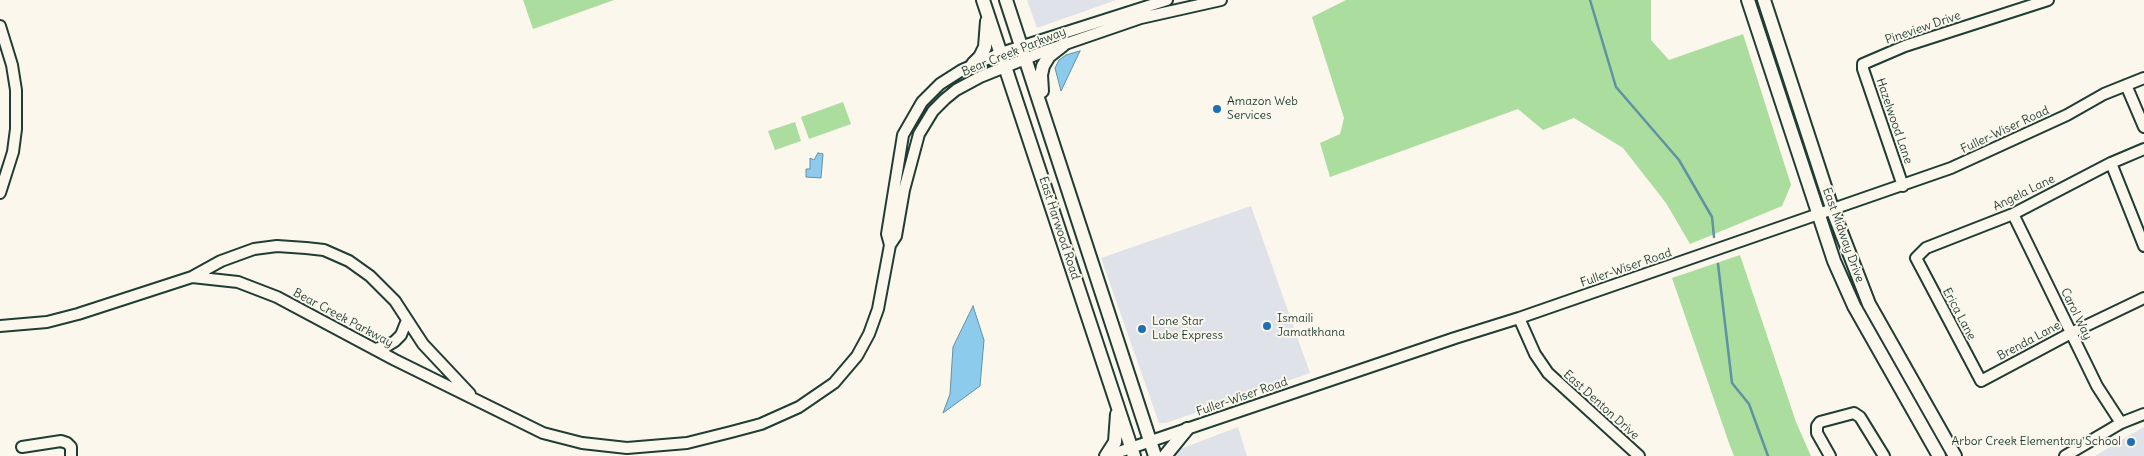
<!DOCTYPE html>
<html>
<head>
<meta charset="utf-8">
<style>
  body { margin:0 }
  canvas { display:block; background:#fbf7ec }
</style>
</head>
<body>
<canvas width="2144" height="456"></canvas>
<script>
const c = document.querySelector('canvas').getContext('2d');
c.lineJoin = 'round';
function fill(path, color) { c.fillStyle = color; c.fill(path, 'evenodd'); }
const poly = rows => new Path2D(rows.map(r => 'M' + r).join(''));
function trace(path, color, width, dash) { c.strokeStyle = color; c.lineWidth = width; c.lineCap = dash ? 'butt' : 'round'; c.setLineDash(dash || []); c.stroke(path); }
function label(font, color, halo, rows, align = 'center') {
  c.font = font + ' Delius,sans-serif'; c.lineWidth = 4; c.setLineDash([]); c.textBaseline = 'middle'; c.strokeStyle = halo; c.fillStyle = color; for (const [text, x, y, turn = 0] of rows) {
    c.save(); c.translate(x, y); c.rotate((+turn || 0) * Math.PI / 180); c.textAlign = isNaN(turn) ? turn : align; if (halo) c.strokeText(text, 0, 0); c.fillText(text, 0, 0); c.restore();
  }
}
const built = poly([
  [1027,0,1116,0,1037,28],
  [1251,206,1310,373,1166,423,1159,423,1101,258],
  [1238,427,1247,456,1173,456,1175,451],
  [2144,427,2144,456,2095,456,2142,428]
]);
const green = poly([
  [523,0,614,0,533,29],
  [1346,0,1651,0,1651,40,1669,60,1743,34,1791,185,1782,206,1690,244,1666,203,1623,148,1574,118,1543,130,1518,109,1330,177,1320,143,1340,134,1344,118,1312,17],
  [843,102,851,124,809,139,801,117],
  [795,122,801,141,775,150,768,131],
  [1740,255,1796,422,1811,456,1734,456,1730,446,1672,278]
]);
const water = poly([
  [1080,51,1061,91,1055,68,1059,60,1066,55,1080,51],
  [818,153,823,154,821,178,806,177,806,169,810,169,810,158,814,160,818,153],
  [973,306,984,340,980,386,943,413,950,394,953,347,973,306]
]);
const stream = poly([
  [1590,0,1616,87,1679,160,1712,217,1714,237],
  [1718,264,1732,383,1749,404,1768,456]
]);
const minor = poly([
  [0,26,12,65,16,90,16,129,13,152,0,193],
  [2126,85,2144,127],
  [2144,149,2111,163,2013,214,1926,248,1916,258,1981,381,2071,333,2144,298],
  [2111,163,2144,246],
  [1903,186,1863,69,1863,64,1905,46,2048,0],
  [2013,214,2097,386,2121,423],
  [890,245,887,234,903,135,922,102,940,84,962,70,1001,53,1167,0],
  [192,277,238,282,277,297,395,360,543,433,582,443,627,448,687,443,731,432,761,424,799,407,834,383,857,356,869,334,878,309,890,245,896,236,904,190,919,134,933,111,945,99,956,90,980,77,1045,51,1141,18,1221,0],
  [1519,318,1535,354,1548,373,1639,456],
  [0,326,47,322,78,314,192,277,221,261,254,249,277,246,306,248,324,250,349,261,370,276,395,301,423,344,470,394],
  [374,349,387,346,395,341,401,335,407,320],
  [22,447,61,441,67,443,71,447,71,456],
  [1107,456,1455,338,1519,318,1951,168,2067,115,2104,94,2144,78],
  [1830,456,1817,433,1817,426,1820,422,1854,413,1860,417,1884,456],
  [2065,456,2121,423,2144,414]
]);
const major = poly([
  [983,0,1134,456],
  [1006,0,1155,456],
  [1748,0,1834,261,1854,306,1939,456],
  [1764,0,1833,211,1869,304,1955,456],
  [973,64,980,57,985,47,987,21],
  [1042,91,1041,75,1043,66,1049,56,1063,45],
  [1106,456,1115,442,1117,414],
  [1165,456,1187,429]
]);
const markers = [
  [1217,109,5,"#1f6fb2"],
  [1267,326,5,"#1f6fb2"],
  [1142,329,5,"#1f6fb2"],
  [2131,442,5,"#1f6fb2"]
];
const streetNames = [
  ["Pineview Drive",1923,28,-19],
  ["Bear Creek Parkway",1014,52,-22],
  ["Hazelwood Lane",1894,121,71],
  ["Fuller-Wiser Road",2005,130,-25],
  ["Angela Lane",2024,193,-26],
  ["East Harwood Road",1059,228,72],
  ["East Midway Drive",1843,235,70],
  ["Fuller-Wiser Road",1626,268,-19],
  ["Erica Lane",1959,314,62],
  ["Carol Way",2076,314,64],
  ["Bear Creek Parkway",343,318,28],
  ["Brenda Lane",2029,341,-28],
  ["Fuller-Wiser Road",1242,397,-19],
  ["East Denton Drive",1601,405,42]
];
const poiNames = [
  ["Amazon Web",1227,102],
  ["Services",1227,116],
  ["Ismaili",1277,319],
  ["Jamatkhana",1277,333],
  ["Lone Star",1152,322],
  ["Lube Express",1152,336],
  ["Arbor Creek Elementary School",2121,442,"right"]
];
fill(built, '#dfe2e8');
fill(green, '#abdd9e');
fill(water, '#8dcbed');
trace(water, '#6192a3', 1);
trace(stream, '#6192a3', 2.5);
trace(minor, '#1f3d34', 14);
trace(major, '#1f3d34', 16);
trace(minor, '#fbf7ec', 10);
trace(major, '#fbf7ec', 12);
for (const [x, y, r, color] of markers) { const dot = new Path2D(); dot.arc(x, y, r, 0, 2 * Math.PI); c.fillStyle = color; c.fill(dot); trace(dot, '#fbf7ec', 2); }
label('12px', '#1f3d34', '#fbf7ec', streetNames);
label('12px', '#1f3d34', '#fbf7ec', poiNames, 'left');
</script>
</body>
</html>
